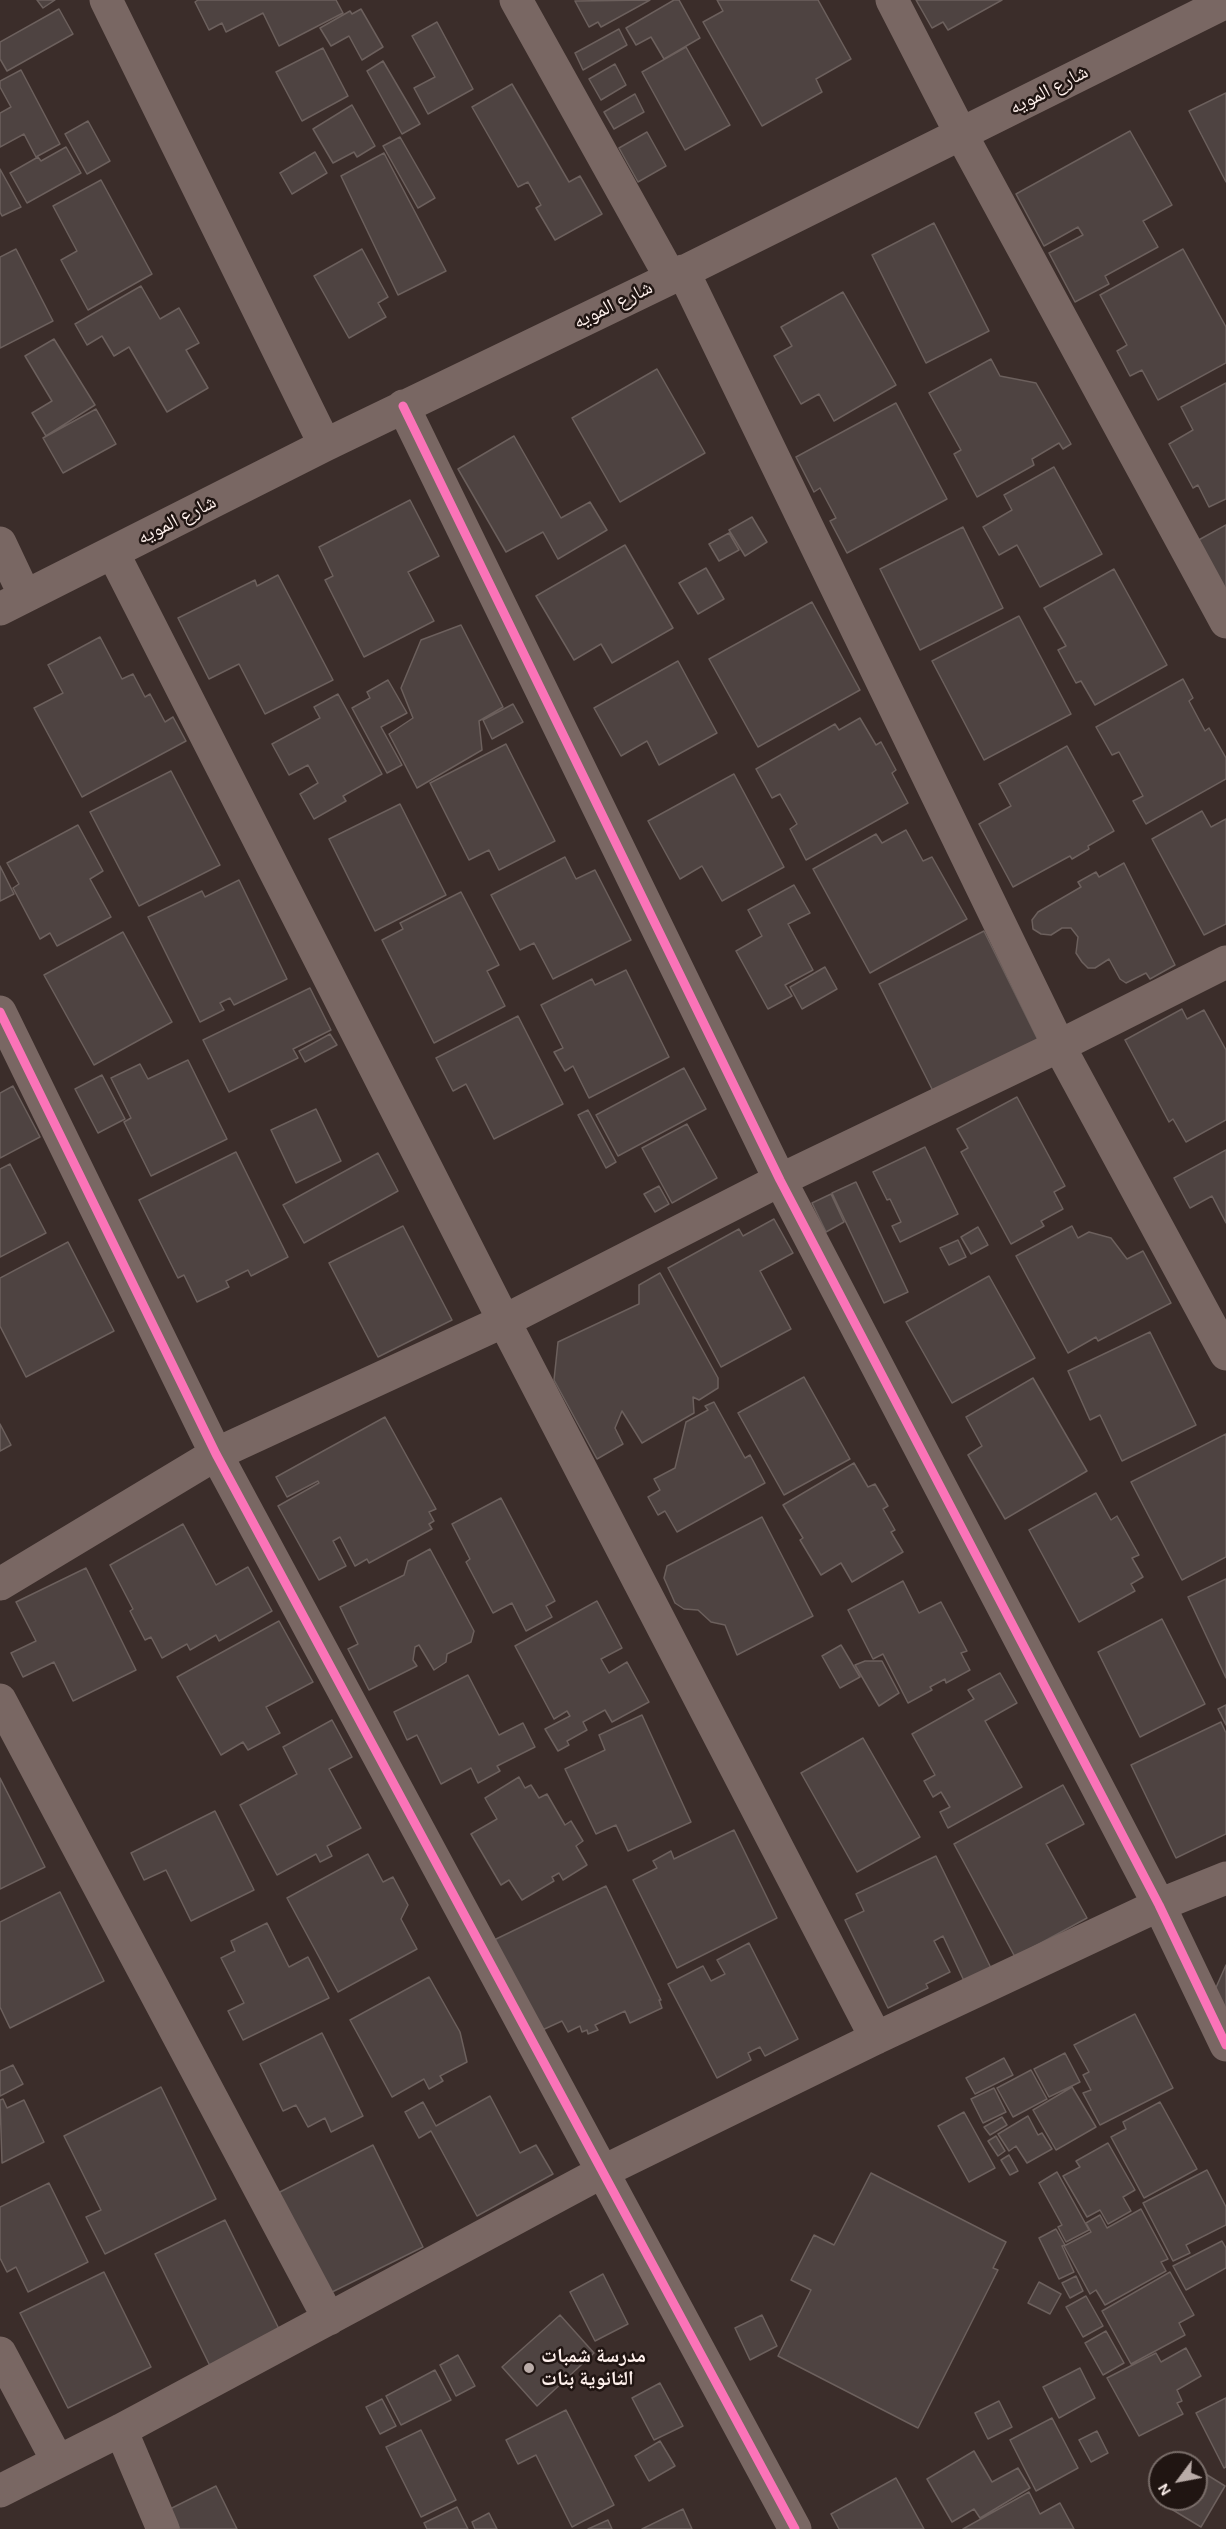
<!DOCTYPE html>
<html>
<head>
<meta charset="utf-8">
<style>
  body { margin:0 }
  #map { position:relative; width:1226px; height:2529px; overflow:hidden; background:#3b2d2a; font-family:Karla,sans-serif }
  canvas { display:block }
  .north { position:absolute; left:1148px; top:2451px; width:60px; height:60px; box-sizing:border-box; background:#201512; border:2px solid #796d69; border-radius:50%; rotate:238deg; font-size:16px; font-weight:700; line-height:24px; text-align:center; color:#fef0ec }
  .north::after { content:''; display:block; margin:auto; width:21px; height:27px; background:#baaca8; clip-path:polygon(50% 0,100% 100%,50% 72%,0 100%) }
</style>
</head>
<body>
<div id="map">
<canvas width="1226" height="2529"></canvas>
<div class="north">N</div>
</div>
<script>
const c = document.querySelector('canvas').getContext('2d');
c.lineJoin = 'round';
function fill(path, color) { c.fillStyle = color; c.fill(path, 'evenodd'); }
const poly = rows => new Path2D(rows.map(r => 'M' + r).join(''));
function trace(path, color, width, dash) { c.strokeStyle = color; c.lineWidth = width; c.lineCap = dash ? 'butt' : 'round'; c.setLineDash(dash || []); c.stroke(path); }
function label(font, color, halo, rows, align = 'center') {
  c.font = font + ' Karla,"Noto Naskh Arabic",sans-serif'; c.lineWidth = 5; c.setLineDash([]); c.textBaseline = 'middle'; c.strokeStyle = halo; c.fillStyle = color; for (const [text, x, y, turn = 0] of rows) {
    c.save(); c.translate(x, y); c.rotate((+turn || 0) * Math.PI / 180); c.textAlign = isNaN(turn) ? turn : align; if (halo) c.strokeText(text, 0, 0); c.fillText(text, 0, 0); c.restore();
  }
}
const building = poly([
  [37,0,55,0,43,8,37,0],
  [198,0,336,0,343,13,279,46,263,13,226,32,222,23,209,30,195,2,198,0],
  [650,0,601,27,598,22,589,27,575,1,650,0],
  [674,0,679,0,700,38,664,59,651,37,636,45,626,28,674,0],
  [717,0,818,0,851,59,816,79,822,92,762,126,703,22,723,11,717,0],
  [916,0,1002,0,948,30,943,22,932,28,916,0],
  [59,9,73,34,7,71,0,59,0,42,59,9],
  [361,9,383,47,362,60,349,36,331,46,320,28,350,11,352,14,361,9],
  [437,22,473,89,428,114,414,88,435,77,412,36,437,22],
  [619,29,627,45,583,70,575,53,619,29],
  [686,47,730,125,685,150,642,72,686,47],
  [323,48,348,96,302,121,276,72,323,48],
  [383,61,420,124,402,134,367,71,383,61],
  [615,64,626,85,601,100,589,79,615,64],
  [21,70,60,144,36,157,24,134,0,147,0,113,11,107,0,87,0,81,21,70],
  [512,84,569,182,580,176,602,214,555,240,536,208,541,205,528,182,518,187,472,107,512,84],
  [1226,93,1226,182,1189,111,1226,93],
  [635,94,644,112,614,129,604,112,635,94],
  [352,105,375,146,357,157,354,152,333,163,313,129,352,105],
  [88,121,110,161,87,174,65,134,88,121],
  [1130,131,1172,205,1143,221,1158,247,1105,276,1109,284,1075,302,1049,253,1083,235,1078,227,1044,246,1016,194,1130,131],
  [647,132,666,166,638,182,619,148,647,132],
  [400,137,435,198,418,208,383,146,400,137],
  [66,147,81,173,27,203,10,173,38,157,41,161,66,147],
  [315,152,327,173,292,194,280,173,315,152],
  [384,153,446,271,398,295,341,176,384,153],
  [0,169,21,207,2,216,0,212,0,169],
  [101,180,152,274,88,310,61,260,77,251,53,206,101,180],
  [934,223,989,331,926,363,872,255,934,223],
  [16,249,53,321,0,348,0,257,16,249],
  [362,249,388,297,378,303,386,317,349,338,314,276,362,249],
  [1183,249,1226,327,1226,363,1158,400,1142,370,1130,376,1117,351,1127,345,1100,295,1183,249],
  [141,286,160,319,179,308,199,343,186,350,208,388,167,412,129,347,114,356,102,336,87,345,75,324,141,286],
  [843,292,896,385,834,421,819,394,801,404,774,356,792,346,781,327,843,292],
  [54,339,95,405,46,436,32,413,52,401,25,356,54,339],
  [991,359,1000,376,1036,383,1071,444,1063,449,1059,443,1032,459,1034,465,977,497,954,454,961,450,929,393,991,359],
  [657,369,705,453,620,502,572,418,657,369],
  [1226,383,1226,499,1209,507,1198,485,1193,488,1169,444,1193,430,1181,407,1226,383],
  [896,403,947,499,847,553,830,521,836,518,820,488,814,492,796,457,896,403],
  [96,409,116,444,63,473,43,438,96,409],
  [514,436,561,518,590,502,607,530,558,559,543,532,506,552,458,469,514,436],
  [1054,467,1102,554,1040,587,1017,545,999,555,983,527,1012,510,1004,495,1054,467],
  [410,500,439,556,408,572,434,621,364,657,325,580,333,576,319,547,410,500],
  [752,517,767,542,745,556,729,530,752,517],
  [1226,525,1226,600,1195,542,1226,525],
  [963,527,1003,608,920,650,880,569,963,527],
  [729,533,739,550,719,561,709,544,729,533],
  [625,545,673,628,612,663,601,644,574,660,536,596,625,545],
  [706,568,724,599,698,614,679,583,706,568],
  [1114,569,1167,665,1095,705,1081,681,1076,683,1058,650,1066,646,1044,608,1114,569],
  [278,575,333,680,265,714,239,664,209,679,178,618,255,580,257,586,278,575],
  [812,602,860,690,758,747,709,659,812,602],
  [1019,616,1071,714,984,760,932,661,1019,616],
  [461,625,503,707,479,721,482,750,417,788,389,734,413,718,401,688,421,640,461,625],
  [100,637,122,679,133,674,145,697,150,694,165,722,173,717,186,741,82,797,34,708,63,693,48,665,100,637],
  [678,661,717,733,659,765,647,741,621,756,594,708,678,661],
  [1183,679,1193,698,1189,701,1205,731,1209,728,1226,758,1226,779,1146,824,1133,801,1143,796,1119,752,1112,755,1096,727,1183,679],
  [388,680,407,713,381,727,402,765,387,773,352,708,370,698,367,692,388,680],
  [338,694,382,774,343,796,346,801,314,819,300,794,318,783,308,765,289,775,272,744,320,718,314,707,338,694],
  [513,704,523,722,492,739,483,720,513,704],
  [860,718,876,745,881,742,896,770,892,773,908,803,806,860,790,829,797,824,780,794,772,798,756,769,835,724,839,730,860,718],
  [506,744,555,841,499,870,489,850,469,860,430,783,506,744],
  [1067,746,1114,831,1088,846,1089,849,1072,859,1070,856,1013,887,979,824,1011,806,999,784,1067,746],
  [171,771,220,865,139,906,90,812,171,771],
  [734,774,784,867,722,901,702,866,680,879,648,821,734,774],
  [400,804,446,895,375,931,329,839,400,804],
  [1202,811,1211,827,1226,819,1226,924,1204,935,1152,839,1202,811],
  [78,825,103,871,90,879,111,917,57,946,50,933,40,939,13,888,19,884,7,863,78,825],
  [906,830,923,861,932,857,967,919,870,973,813,869,876,834,882,843,906,830],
  [565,857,576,879,595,870,631,940,553,979,534,943,520,950,491,895,565,857],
  [1124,863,1175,965,1150,979,1146,973,1126,983,1120,979,1109,959,1095,968,1088,968,1082,962,1076,953,1078,937,1071,928,1062,928,1051,935,1041,934,1033,929,1032,920,1038,912,1081,887,1078,882,1096,872,1099,877,1124,863],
  [0,866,14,894,0,901,0,866],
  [239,880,287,979,234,1005,230,998,220,1003,224,1010,200,1022,148,917,202,891,205,897,239,880],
  [794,885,810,913,788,924,813,970,785,985,792,996,768,1009,736,951,762,936,748,910,794,885],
  [461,892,499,965,487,971,505,1006,434,1043,382,940,403,929,400,923,461,892],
  [984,931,1038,1040,934,1093,879,984,984,931],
  [123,932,172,1022,94,1065,44,975,123,932],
  [825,967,837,989,802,1009,790,987,825,967],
  [626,970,669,1057,589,1098,573,1066,565,1071,554,1052,563,1048,541,1005,592,979,595,985,626,970],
  [310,988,331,1030,293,1049,298,1058,229,1092,203,1040,310,988],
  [1182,1009,1187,1019,1204,1010,1226,1050,1226,1120,1186,1142,1173,1119,1169,1122,1125,1040,1182,1009],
  [518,1016,563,1104,494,1139,466,1084,453,1091,436,1058,518,1016],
  [330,1034,337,1045,305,1062,299,1051,330,1034],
  [188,1060,227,1139,151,1176,124,1122,131,1118,111,1078,140,1064,148,1079,188,1060],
  [684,1068,706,1109,618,1156,596,1115,684,1068],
  [102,1075,125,1119,98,1133,75,1089,102,1075],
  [13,1086,40,1137,0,1158,0,1093,13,1086],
  [1017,1097,1065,1186,1054,1192,1063,1209,1041,1221,1044,1226,1011,1244,961,1152,968,1148,957,1129,1017,1097],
  [316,1109,341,1161,296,1183,271,1130,316,1109],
  [588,1110,616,1162,606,1168,578,1115,588,1110],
  [687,1124,717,1178,672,1203,642,1148,687,1124],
  [925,1147,958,1214,900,1242,892,1226,901,1222,890,1199,887,1200,873,1172,925,1147],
  [1226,1150,1226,1223,1212,1196,1190,1208,1174,1178,1226,1150],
  [236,1152,288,1257,251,1276,248,1270,226,1281,229,1287,197,1302,184,1275,178,1278,139,1200,236,1152],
  [378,1153,398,1191,304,1243,283,1205,378,1153],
  [10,1164,46,1233,0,1257,0,1169,10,1164],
  [856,1182,908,1292,884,1303,832,1193,856,1182],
  [659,1186,669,1204,655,1212,644,1194,659,1186],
  [831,1194,844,1222,826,1232,812,1203,831,1194],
  [774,1219,793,1253,760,1271,791,1329,721,1367,668,1268,739,1229,743,1236,774,1219],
  [403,1226,452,1320,378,1357,329,1263,403,1226],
  [1072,1226,1078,1238,1089,1232,1111,1238,1127,1259,1143,1251,1171,1303,1098,1341,1096,1337,1068,1353,1016,1256,1072,1226],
  [978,1227,988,1245,971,1254,961,1237,978,1227],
  [958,1240,966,1257,949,1265,940,1248,958,1240],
  [68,1242,114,1331,26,1377,0,1326,0,1278,68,1242],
  [660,1273,718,1378,718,1388,699,1400,693,1397,694,1413,642,1443,622,1411,615,1428,623,1444,597,1459,554,1380,558,1342,639,1304,639,1285,660,1273],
  [989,1276,1035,1358,952,1403,906,1322,989,1276],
  [1150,1332,1196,1425,1122,1461,1100,1415,1090,1420,1068,1371,1150,1332],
  [804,1377,850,1459,784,1495,738,1413,804,1377],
  [1033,1378,1087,1471,1005,1519,968,1455,982,1446,966,1417,1033,1378],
  [714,1402,745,1458,750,1455,765,1483,677,1532,665,1511,658,1515,648,1497,660,1490,654,1479,675,1468,686,1422,708,1410,705,1406,714,1402],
  [385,1417,436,1509,429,1512,434,1521,429,1524,432,1529,369,1563,367,1559,355,1566,340,1537,333,1541,346,1566,319,1580,278,1506,319,1483,318,1481,287,1497,276,1477,385,1417],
  [0,1424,11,1445,0,1451,0,1424],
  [1226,1434,1226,1557,1182,1580,1131,1482,1226,1434],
  [854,1463,868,1487,875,1484,888,1506,883,1509,895,1530,891,1532,903,1552,852,1582,841,1563,821,1575,800,1540,803,1538,783,1505,854,1463],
  [1096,1493,1111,1520,1117,1516,1139,1555,1132,1558,1143,1577,1131,1584,1135,1591,1079,1622,1029,1530,1096,1493],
  [501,1498,555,1601,546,1606,552,1617,526,1631,512,1603,493,1613,466,1562,470,1559,452,1524,501,1498],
  [762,1517,813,1616,737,1655,725,1625,711,1622,698,1610,684,1609,675,1603,664,1578,667,1566,762,1517],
  [183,1524,216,1585,248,1567,272,1611,219,1641,216,1635,190,1650,187,1644,162,1658,151,1637,145,1640,130,1611,133,1609,110,1565,183,1524],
  [430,1549,474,1631,471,1642,447,1654,446,1662,434,1670,419,1645,415,1647,413,1660,417,1666,369,1690,348,1649,358,1644,340,1607,404,1575,408,1561,430,1549],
  [86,1568,136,1670,73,1701,54,1662,23,1677,11,1653,36,1641,16,1602,86,1568],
  [1226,1579,1226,1678,1188,1597,1226,1579],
  [903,1581,919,1613,941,1602,967,1651,961,1653,970,1670,946,1683,945,1679,930,1687,932,1690,908,1703,883,1654,873,1659,848,1610,903,1581],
  [597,1601,622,1648,601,1659,609,1673,627,1662,649,1702,612,1722,605,1710,583,1722,587,1730,567,1741,569,1745,558,1751,545,1729,570,1716,567,1711,554,1719,515,1646,597,1601],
  [1162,1619,1205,1704,1140,1737,1098,1652,1162,1619],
  [279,1621,313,1682,266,1707,280,1733,248,1750,243,1742,221,1755,177,1677,279,1621],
  [841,1645,860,1677,840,1688,822,1656,841,1645],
  [865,1661,882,1661,899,1693,879,1706,855,1665,865,1661],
  [1000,1673,1017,1703,985,1721,1022,1787,948,1828,940,1812,950,1807,941,1792,933,1797,924,1781,935,1775,912,1734,974,1699,968,1690,1000,1673],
  [468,1675,499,1735,523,1723,535,1747,497,1766,500,1771,478,1783,471,1768,441,1784,417,1735,407,1740,394,1712,468,1675],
  [1226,1705,1226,1725,1218,1709,1226,1705],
  [642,1715,691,1822,628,1851,616,1825,596,1834,565,1769,605,1750,599,1735,642,1715],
  [332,1720,352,1757,329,1769,361,1828,327,1846,332,1856,320,1862,316,1854,277,1875,240,1805,297,1774,283,1747,332,1720],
  [1221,1722,1226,1733,1226,1834,1176,1858,1131,1765,1221,1722],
  [863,1738,920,1837,857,1872,801,1773,863,1738],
  [519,1777,525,1788,531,1785,539,1798,547,1794,565,1825,571,1821,583,1841,576,1846,587,1865,563,1880,559,1873,552,1877,554,1881,522,1900,509,1880,501,1885,471,1834,497,1819,485,1798,519,1777],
  [0,1778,45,1867,0,1889,0,1778],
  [1063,1785,1084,1824,1046,1844,1087,1918,1015,1957,954,1844,1063,1785],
  [215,1811,254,1890,191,1921,166,1870,144,1880,131,1853,215,1811],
  [734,1830,777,1918,677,1968,633,1880,657,1868,653,1861,671,1851,674,1859,734,1830],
  [368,1854,383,1882,393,1877,408,1905,401,1919,417,1949,338,1992,287,1898,368,1854],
  [936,1856,992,1970,965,1983,943,1936,934,1941,950,1972,926,1984,928,1988,888,2008,845,1920,864,1911,856,1894,936,1856],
  [606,1886,661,2000,659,2000,662,2008,630,2023,625,2011,595,2025,598,2030,588,2034,587,2030,582,2032,580,2026,568,2032,562,2021,538,2032,494,1940,606,1886],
  [60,1892,104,1981,10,2028,0,2007,0,1922,60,1892],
  [267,1923,289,1967,308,1957,329,1998,243,2040,228,2011,244,2003,221,1958,235,1951,231,1941,267,1923],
  [749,1943,798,2039,765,2056,760,2047,748,2053,751,2060,717,2078,668,1984,703,1966,711,1981,725,1974,717,1960,749,1943],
  [1226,1965,1226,2015,1214,1992,1226,1965],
  [429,1977,460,2032,467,2062,440,2076,443,2081,429,2089,424,2079,392,2097,350,2020,429,1977],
  [1135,2014,1173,2088,1100,2125,1083,2093,1091,2090,1083,2075,1089,2072,1074,2045,1135,2014],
  [322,2033,363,2116,331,2132,325,2118,308,2127,296,2105,283,2111,260,2064,322,2033],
  [1065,2053,1080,2082,1049,2097,1034,2069,1065,2053],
  [1004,2058,1013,2075,975,2094,966,2078,1004,2058],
  [13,2065,23,2084,0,2096,0,2071,13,2065],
  [1031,2070,1047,2099,1013,2117,997,2088,1031,2070],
  [161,2087,216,2199,105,2254,86,2217,101,2210,64,2136,161,2087],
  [1072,2087,1096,2127,1056,2150,1033,2110,1072,2087],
  [994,2088,1006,2112,983,2123,971,2099,994,2088],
  [490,2096,520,2153,536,2145,553,2174,477,2216,431,2131,419,2138,405,2112,423,2102,436,2126,490,2096],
  [3,2099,7,2108,24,2100,44,2142,2,2163,0,2100,3,2099],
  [1160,2102,1197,2169,1144,2198,1111,2137,1126,2129,1123,2122,1160,2102],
  [964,2112,995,2168,969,2182,938,2126,964,2112],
  [1028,2116,1038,2135,1042,2133,1052,2149,1027,2163,1016,2146,1009,2151,998,2134,1028,2116],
  [1002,2117,1007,2125,990,2135,984,2127,1002,2117],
  [996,2136,1005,2151,998,2156,988,2141,996,2136],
  [1108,2143,1135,2190,1123,2197,1131,2211,1108,2224,1100,2210,1087,2217,1063,2176,1080,2167,1076,2161,1108,2143],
  [373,2145,423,2247,322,2297,272,2196,373,2145],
  [1009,2155,1018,2171,1010,2175,1001,2160,1009,2155],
  [1207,2170,1226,2207,1226,2225,1186,2245,1190,2253,1173,2261,1143,2203,1207,2170],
  [1057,2172,1089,2230,1066,2242,1058,2227,1062,2225,1039,2183,1057,2172],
  [871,2173,1006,2242,993,2268,998,2270,918,2428,778,2356,811,2290,791,2280,814,2235,834,2245,871,2173],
  [49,2183,88,2262,28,2292,16,2267,7,2272,0,2258,0,2207,49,2183],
  [1141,2209,1168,2259,1161,2262,1166,2271,1105,2305,1096,2290,1090,2294,1064,2246,1091,2232,1086,2223,1100,2215,1107,2228,1141,2209],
  [225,2220,282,2335,212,2370,155,2254,225,2220],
  [1056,2229,1065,2245,1062,2246,1074,2272,1059,2279,1039,2238,1056,2229],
  [1222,2241,1226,2248,1226,2268,1186,2290,1173,2266,1222,2241],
  [104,2272,151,2367,68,2408,20,2313,104,2272],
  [1170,2272,1194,2315,1179,2323,1185,2335,1131,2364,1102,2311,1170,2272],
  [603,2274,628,2324,595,2341,570,2292,603,2274],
  [1076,2276,1083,2291,1070,2298,1062,2283,1076,2276],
  [1039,2282,1061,2294,1050,2314,1028,2303,1039,2282],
  [1086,2296,1103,2326,1083,2337,1066,2307,1086,2296],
  [560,2315,594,2353,537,2406,502,2367,560,2315],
  [762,2315,777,2346,750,2360,735,2328,762,2315],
  [1106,2331,1124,2363,1103,2375,1085,2343,1106,2331],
  [1186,2348,1201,2376,1177,2390,1182,2401,1177,2403,1183,2414,1139,2436,1107,2378,1156,2353,1161,2362,1186,2348],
  [458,2355,475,2386,456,2396,440,2365,458,2355],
  [1080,2368,1095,2398,1059,2418,1043,2387,1080,2368],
  [435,2370,451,2400,401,2425,386,2396,435,2370],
  [660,2383,683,2426,654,2440,632,2398,660,2383],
  [1226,2398,1226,2467,1224,2468,1196,2413,1226,2398],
  [382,2399,396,2426,380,2434,366,2407,382,2399],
  [999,2401,1012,2427,988,2439,975,2413,999,2401],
  [566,2410,614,2505,572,2527,536,2455,518,2464,506,2440,566,2410],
  [1052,2418,1078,2468,1036,2491,1010,2440,1052,2418],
  [421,2430,456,2500,421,2517,386,2447,421,2430],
  [1097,2431,1108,2453,1091,2462,1079,2440,1097,2431],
  [660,2441,675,2466,649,2481,635,2456,660,2441],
  [974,2451,992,2482,1018,2468,1030,2488,980,2518,974,2509,952,2522,927,2479,974,2451],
  [1196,2468,1225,2486,1201,2527,1163,2504,1166,2499,1196,2499,1196,2468],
  [896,2478,924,2529,839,2529,831,2514,896,2478],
  [216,2486,237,2529,180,2529,170,2509,216,2486],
  [1029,2492,1040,2514,1060,2503,1074,2529,963,2529,1029,2492],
  [457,2507,468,2529,427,2529,424,2523,457,2507],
  [683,2509,692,2529,642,2529,683,2509],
  [489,2513,497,2529,475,2529,472,2522,489,2513],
  [608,2520,612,2529,588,2529,608,2520]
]);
const minor = poly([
  [106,0,325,445],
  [516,0,671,278],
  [892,0,961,134,1226,622],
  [683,271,1059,1046,1226,1354],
  [403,406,780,1180,1159,1905,1226,2045],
  [0,543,25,596],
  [113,553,504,1321,876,2038],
  [0,609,325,445,671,278,1226,2],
  [0,1012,216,1454,795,2529],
  [0,1584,216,1454,504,1321,780,1180,1059,1046,1226,962],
  [0,1700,329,2319],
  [0,2353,57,2460],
  [121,2430,163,2529],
  [0,2491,121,2430,602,2172,876,2038,1159,1905,1226,1878]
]);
const cycleway = poly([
  [403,406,780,1180,1159,1905,1226,2045],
  [0,1012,216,1454,795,2529]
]);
const markers = [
  [529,2368,6,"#baaca8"]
];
const streetNames = [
  ["شارع المويه",1049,90,-27],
  ["شارع المويه",613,305,-26],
  ["شارع المويه",177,520,-27]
];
const poiNames = [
  ["مدرسة شمبات",541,2356],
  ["الثانوية بنات",541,2379]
];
fill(building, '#4e4341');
trace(building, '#6c605d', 1.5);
trace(minor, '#796763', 33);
trace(cycleway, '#fb73b8', 9);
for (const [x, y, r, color] of markers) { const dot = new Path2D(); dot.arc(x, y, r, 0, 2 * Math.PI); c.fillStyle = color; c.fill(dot); trace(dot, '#201512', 2); }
label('20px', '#fef0ec', '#201512', streetNames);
label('bold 20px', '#fef0ec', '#201512', poiNames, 'left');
</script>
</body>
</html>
